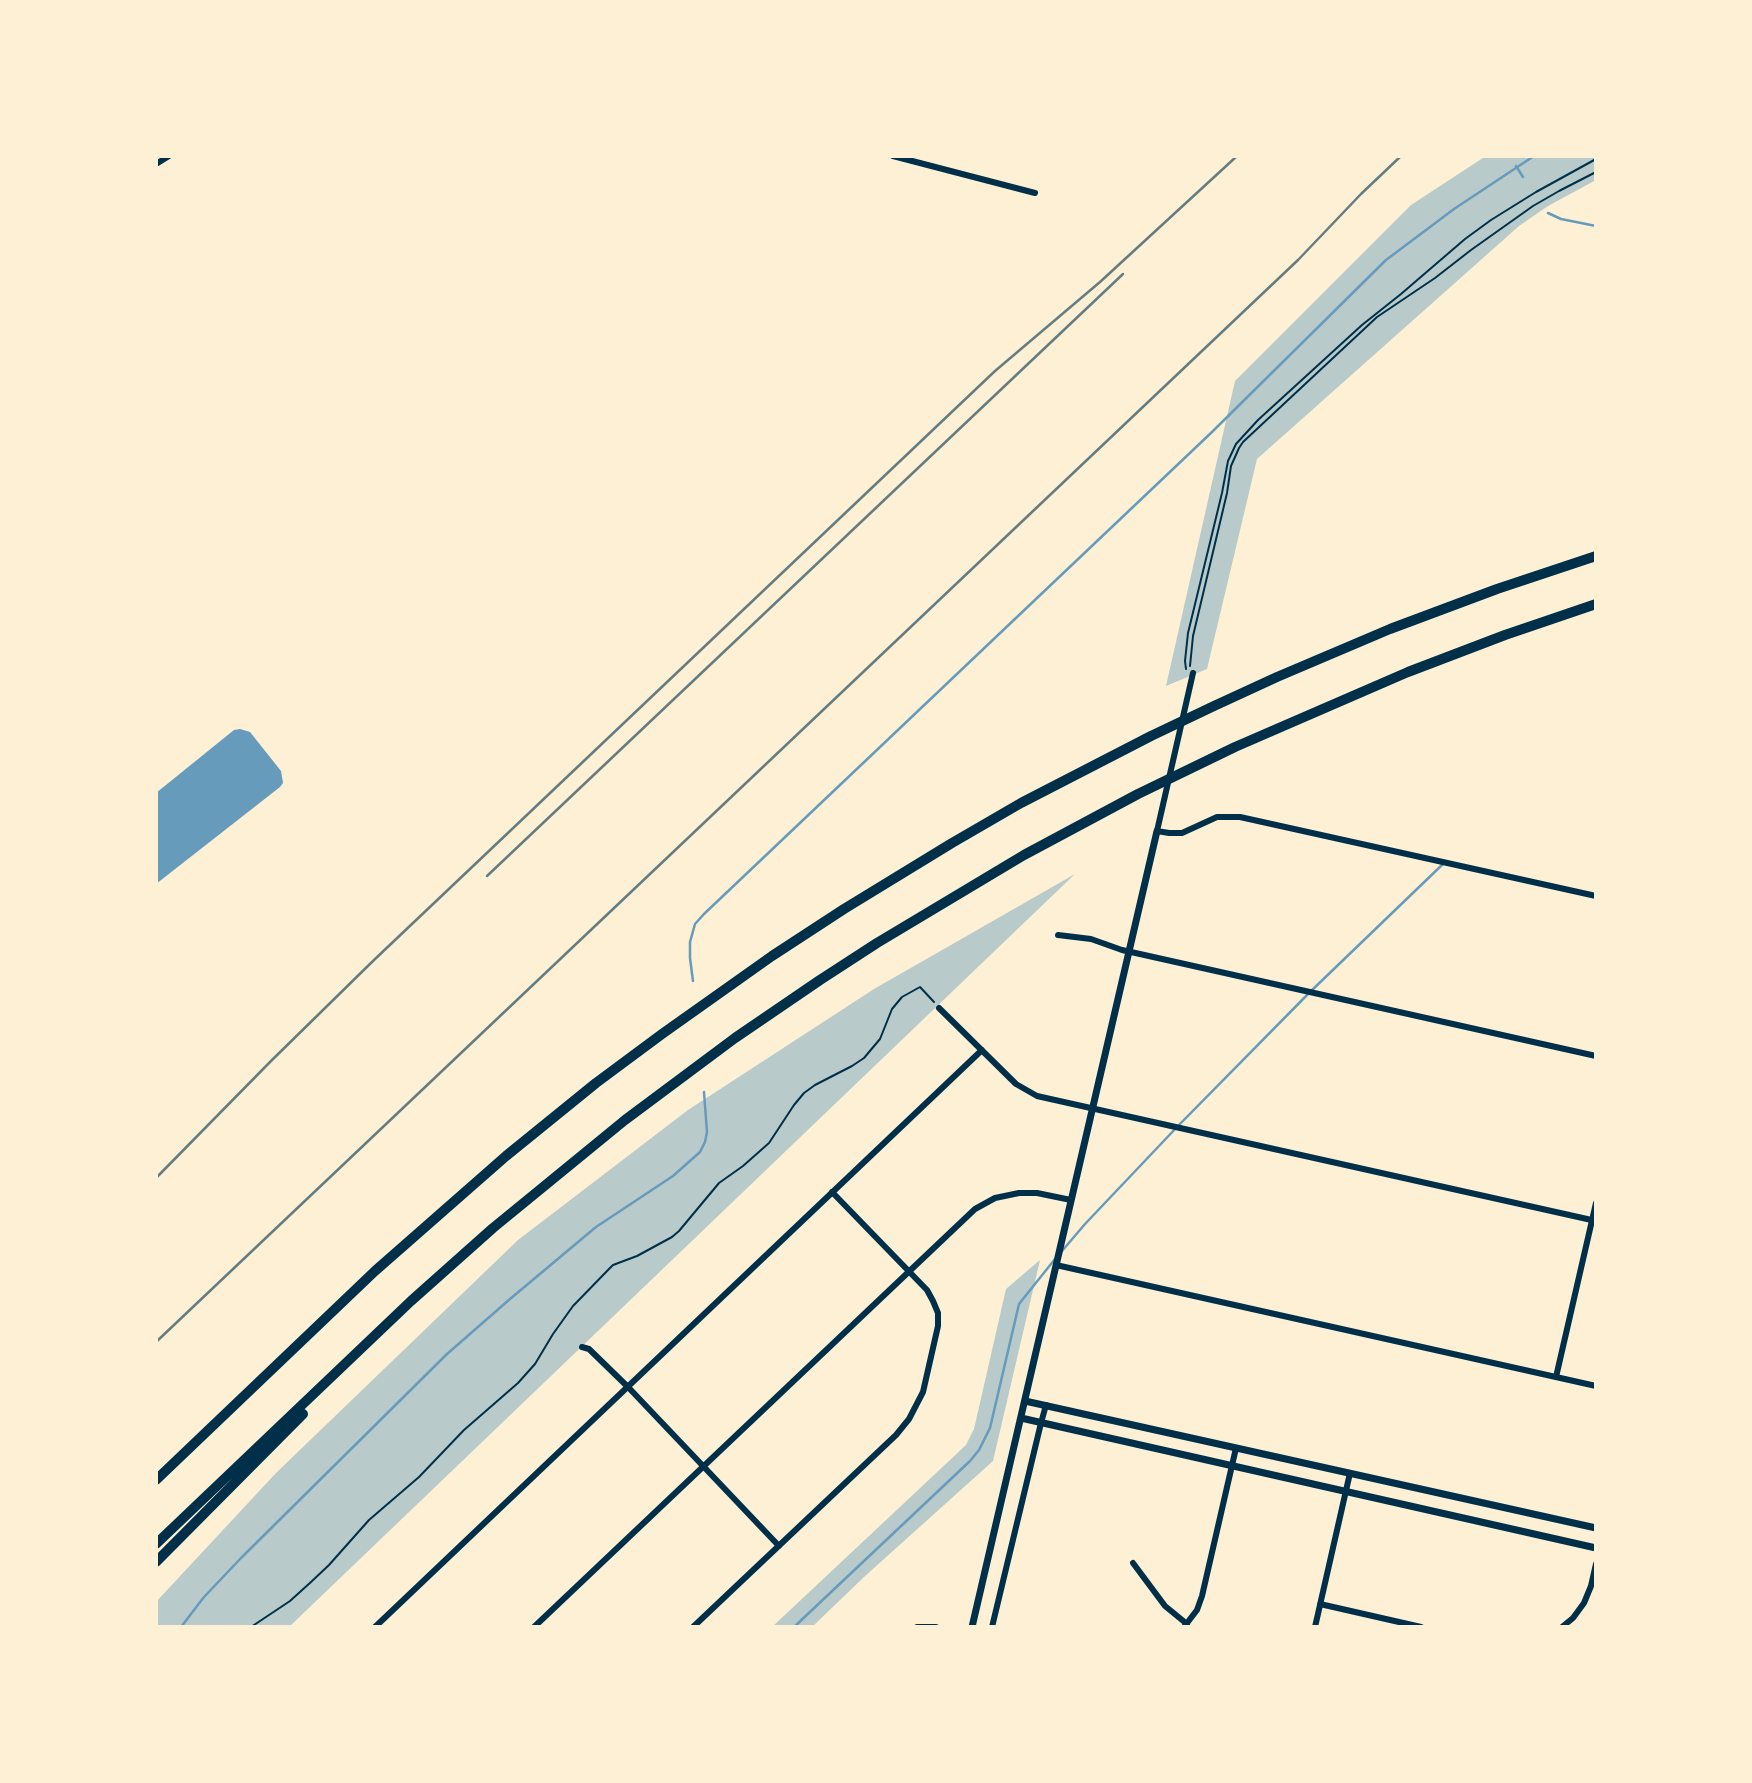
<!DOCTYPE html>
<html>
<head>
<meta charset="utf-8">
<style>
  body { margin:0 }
  #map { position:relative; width:1752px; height:1783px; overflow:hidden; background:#fdf0d5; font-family:Signika,sans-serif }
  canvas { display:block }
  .frame { position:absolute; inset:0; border:158px solid #fdf0d5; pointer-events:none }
</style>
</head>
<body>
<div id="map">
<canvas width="1752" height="1783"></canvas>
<div class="frame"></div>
</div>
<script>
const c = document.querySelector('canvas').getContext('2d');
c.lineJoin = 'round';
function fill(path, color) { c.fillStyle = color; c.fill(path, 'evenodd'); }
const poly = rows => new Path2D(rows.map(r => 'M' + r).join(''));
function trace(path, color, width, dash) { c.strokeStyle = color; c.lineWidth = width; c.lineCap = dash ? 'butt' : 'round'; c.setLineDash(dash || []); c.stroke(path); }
const green = poly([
  [1486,156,1596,156,1596,180,1548,206,1519,226,1257,459,1207,669,1166,686,1235,381,1411,205],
  [1075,874,289,1627,156,1627,156,1602,276,1473,518,1240,688,1110,874,989],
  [1040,1260,993,1461,864,1577,812,1627,772,1627,966,1445,974,1429,1006,1289]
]);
const water = poly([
  [240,729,250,732,281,771,283,783,280,787,156,884,156,793,234,730]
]);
const stream = poly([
  [1516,166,1523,177],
  [1548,213,1561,219,1596,226],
  [693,981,690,958,690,942,695,924,704,914,1212,432,1386,260,1454,209,1534,156],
  [1062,1251,1085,1224,1177,1127,1310,992,1443,864],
  [181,1627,204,1597,242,1557,447,1354,510,1299,596,1227,673,1176,700,1152,705,1142,707,1132,704,1092],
  [794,1627,970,1461,979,1450,990,1428,1019,1304,1055,1259]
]);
const path = poly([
  [1190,666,1193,636,1227,493,1231,466,1239,448,1243,442,1377,317,1435,278,1471,250,1533,206,1559,191,1596,172],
  [1186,669,1185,661,1188,633,1222,493,1228,461,1236,444,1258,420,1362,325,1401,294,1465,239,1491,220,1536,192,1596,159],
  [251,1627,290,1601,311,1582,329,1565,369,1520,419,1477,464,1430,518,1383,535,1364,553,1334,573,1306,609,1269,613,1265,637,1256,672,1237,679,1231,719,1183,743,1166,769,1143,794,1105,804,1093,815,1085,852,1066,864,1058,880,1039,892,1009,902,997,920,987,934,1002]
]);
const minor = poly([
  [893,156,1035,193],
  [156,164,169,156],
  [1193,673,1157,831,1169,833,1182,833,1217,817,1240,817,1596,896],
  [1058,935,1091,939,1122,950,1596,1056],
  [939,1008,1016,1084,1037,1096,1596,1221],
  [1056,1265,1596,1386],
  [582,1347,589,1349,628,1387,779,1546],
  [1556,1377,1596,1203],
  [1133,1563,1165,1606,1187,1624],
  [1320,1604,1421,1627],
  [375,1627,982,1050],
  [534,1627,975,1209,995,1198,1019,1193,1037,1193,1071,1200],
  [693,1627,896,1435,909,1419,923,1392,938,1326,938,1313,933,1301,927,1290,832,1192],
  [917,1627,936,1627],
  [992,1627,1041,1423,1046,1405],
  [1184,1627,1197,1610,1202,1596,1236,1448],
  [1315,1627,1350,1473],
  [1562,1627,1573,1618,1584,1603,1591,1586,1596,1564]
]);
const tertiary = poly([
  [1025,1401,1596,1528],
  [1021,1418,1596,1548],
  [972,1627,1157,831]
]);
const motorway = poly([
  [156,1480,375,1271,506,1156,596,1083,662,1034,772,956,844,909,952,843,1021,803,1151,736,1214,706,1277,677,1390,629,1497,589,1596,556],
  [156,1544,411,1301,493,1228,625,1120,735,1038,820,980,877,943,1024,855,1138,794,1235,747,1408,672,1505,635,1596,604],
  [156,1562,303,1414]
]);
const rail = poly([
  [487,876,1123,274],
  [156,1178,271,1061,374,960,995,371,1100,282,1237,156],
  [156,1342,1298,260,1361,194,1401,156]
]);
fill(green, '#b9caca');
fill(water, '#669bbc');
trace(stream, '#669bbc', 2.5);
trace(path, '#003049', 2);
trace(minor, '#003049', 6);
trace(tertiary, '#003049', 7);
trace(motorway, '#003049', 10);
trace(rail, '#657d81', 2.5);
</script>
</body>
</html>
